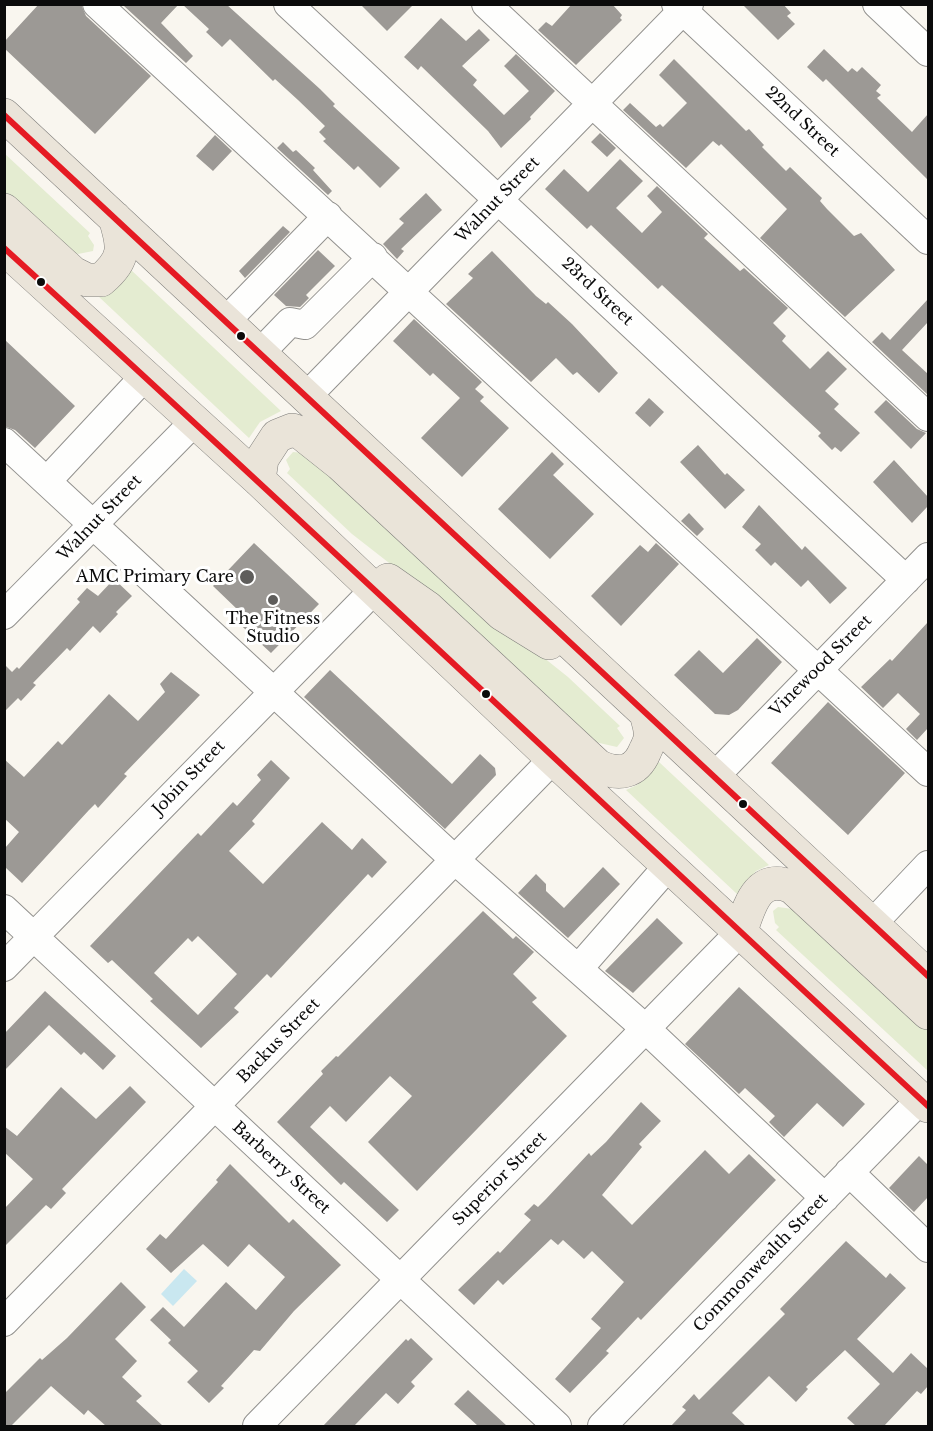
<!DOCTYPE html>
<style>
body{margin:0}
#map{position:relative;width:933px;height:1431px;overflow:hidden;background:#f9f6ef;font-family:"Libre Baskerville",serif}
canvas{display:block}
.frame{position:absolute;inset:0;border:6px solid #0b0b0b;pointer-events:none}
</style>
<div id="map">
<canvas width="933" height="1431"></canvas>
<div class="frame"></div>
</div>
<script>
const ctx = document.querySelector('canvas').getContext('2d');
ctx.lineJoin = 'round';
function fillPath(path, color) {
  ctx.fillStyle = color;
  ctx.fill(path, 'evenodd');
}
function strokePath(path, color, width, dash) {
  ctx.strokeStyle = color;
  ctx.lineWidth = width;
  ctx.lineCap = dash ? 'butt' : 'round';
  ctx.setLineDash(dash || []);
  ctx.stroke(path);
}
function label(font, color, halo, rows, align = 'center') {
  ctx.font = font + ' "Libre Baskerville",serif';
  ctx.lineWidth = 6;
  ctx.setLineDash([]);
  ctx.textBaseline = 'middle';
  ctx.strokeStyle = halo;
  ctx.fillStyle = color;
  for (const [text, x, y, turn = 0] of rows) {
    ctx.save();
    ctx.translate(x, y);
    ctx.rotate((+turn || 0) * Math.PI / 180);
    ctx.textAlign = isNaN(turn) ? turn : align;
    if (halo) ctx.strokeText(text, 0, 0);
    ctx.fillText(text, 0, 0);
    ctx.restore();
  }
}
fillPath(new Path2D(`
 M4 153 90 233 88 236 94 245 93 251 78 254 67 250 5 199Z
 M130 269 281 411 260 422 249 438 98 296Z
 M293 452 304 453 484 610 568 677 620 726 617 728 624 738 617 747 595 742 434 598 352 534 287 473 290 469 286 460Z
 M659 762 769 865 756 871 737 894 626 790 637 785Z
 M778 907 793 909 928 1025V1071L776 930 779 927 775 923 773 911Z`), '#e4ecd1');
fillPath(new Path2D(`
 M184 1269 197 1281 173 1306 161 1294Z`), '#c9e7f0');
fillPath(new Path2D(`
 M39 4H81L86 16 151 76 95 134 4 48V42Z
 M125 4H179L161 23 193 56 186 63 124 6Z
 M182 4H226L320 89 335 104 333 106 400 168 380 188 358 166 354 170 323 141 326 139 319 132 325 126 298 100 275 79 273 81 230 39 222 47 206 32 209 29Z
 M360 4H414L387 31Z
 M572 4H612L622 15 620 18 622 20 576 65 538 30 546 22 552 26Z
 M742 4H783L791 13 787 16 795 24 778 40Z
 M441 18 466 41 479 29 490 40 462 66 477 80 473 85 504 115 529 91 504 66 516 54 555 91 530 117 531 119 501 148 488 131 421 66 418 70 404 57Z
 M824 49 848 72 852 68 857 72 862 67 881 85 876 91 881 95 877 98 912 132 928 114V180L826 79 823 82 807 67Z
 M674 59 746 131 749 129 764 145 762 147 786 171 790 167 822 198 820 201 827 209 854 236 861 233 895 270 845 317 760 238 787 209 721 144 719 146 713 141 686 168 623 110 630 103 656 127 660 124 663 127 687 103 659 75Z
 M600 133 616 148 607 157 591 142Z
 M215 135 232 151 213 171 196 156Z
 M283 142 293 152 296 150 315 168 313 170 332 191 328 195 277 148Z
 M620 159 643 181 616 208 642 233 662 212 647 196 657 186 708 234 704 238 740 271 744 268 788 308 773 323 786 336 782 341 810 369 828 351 847 369 825 391 839 404 834 409 860 433 841 452 835 447 832 450 818 436 821 433 662 285 658 289 591 225 587 229 545 189 564 169 588 192Z
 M426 193 442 210 401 249 404 251 397 259 383 244 404 223 399 219Z
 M283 226 290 232 245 278 239 271Z
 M318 250 335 266 306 295 309 298 300 307 286 306 274 295Z
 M492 251 536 296 546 304 548 302 572 324 618 373 599 393 577 372 573 375 556 358 531 382 446 304 473 278 468 274Z
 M928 299V322L902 350 928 374V395L872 342 882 332 890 340Z
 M414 319 482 382 475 389 484 397 480 401 509 428 462 477 421 438 460 398 433 373 430 376 393 341Z
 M4 339 75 406 35 448 15 430 4 426Z
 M649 398 664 412 650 427 635 413Z
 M886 400 917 429 926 433 911 449 874 412Z
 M698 445 725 475 727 473 745 490 725 509 680 462Z
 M552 452 564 464 553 475 594 514 550 559 498 509Z
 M894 460 928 497V506L912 523 873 482Z
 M759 505 802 550 805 546 847 588 830 604 808 580 801 587 775 562 771 566 755 550 761 544 742 527Z
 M689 513 704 529 697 536 681 521Z
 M254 543 319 604 271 653 232 617 239 611 213 586Z
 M656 543 679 564 621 626 591 596 640 545 648 552Z
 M114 579 132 596 116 612 118 614 100 633 93 626 70 651 67 648 33 683 36 685 21 701 18 698 4 712V664L12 672 17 667 19 669 80 602 77 599 87 588 98 596Z
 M928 622V728L917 740 906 729 920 714 898 693 883 708 861 687 890 659 892 661Z
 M757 638 782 662 738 710 729 715 715 714 674 675 699 650 723 673Z
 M330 670 452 784 480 754 495 768 496 775 445 829 304 697Z
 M171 672 200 695 124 774 127 776 98 808 95 804 89 810 22 883 5 867V848L19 832 4 818V759L24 777 58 741 62 745 109 694 138 721 165 692 160 684Z
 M828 702 905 773 848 835 771 763Z
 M271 760 290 778 252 821 255 824 229 851 263 884 322 822 352 850 362 838 387 862 372 878 368 874 271 978 267 974 234 1008 239 1012 201 1048 150 1001 153 999 112 960 108 963 90 946 198 833 201 836 233 802 237 806 261 780 257 775ZM198 936 237 974 198 1015 154 973 188 938 192 942Z
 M603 867 620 884 568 938 518 893 536 874 546 884V891L564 908Z
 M483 911 513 939 516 936 534 952 513 974 537 998 532 1002 567 1036 417 1191 368 1142 412 1096 390 1076 346 1122 330 1106 310 1127 399 1210 387 1222 344 1182 341 1185 277 1122 323 1074 321 1071 336 1056 338 1057Z
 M657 918 683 943 633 993 605 971Z
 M739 987 865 1104 843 1127 817 1103 784 1137 769 1122 775 1116 745 1088 739 1094 685 1044Z
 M45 991 116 1056 103 1070 84 1052 81 1055 49 1025 4 1071V1034Z
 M130 1086 146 1102 62 1189 66 1193 51 1209 46 1205 4 1247V1209L33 1179 4 1152V1126L17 1136 61 1087 96 1119Z
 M641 1102 661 1121 639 1144 642 1147 602 1195 632 1225 705 1150 729 1174 749 1154 776 1180 641 1320 638 1317 606 1351 609 1353 570 1393 555 1379 601 1328 591 1319 624 1282 592 1251 584 1259 563 1240 558 1245 551 1239 503 1285 498 1280 474 1305 458 1290 498 1251 500 1253 531 1220 524 1214 534 1204 538 1207 546 1199 589 1153 591 1156 606 1142Z
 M919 1156 928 1165V1197L914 1212 889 1188Z
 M230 1164 289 1223 293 1219 341 1265 294 1311 260 1351 254 1350 221 1386 224 1388 209 1403 187 1382 198 1371 168 1343 171 1340 150 1320 163 1307 184 1327 226 1282 256 1310 285 1277 249 1244 228 1267 203 1244 171 1273 146 1249 160 1234 166 1239 218 1182 216 1180Z
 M846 1241 886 1278 890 1273 906 1288 857 1339 893 1373 911 1353 928 1369V1386L921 1394 917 1391 884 1426H856L847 1418 880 1384 845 1350 806 1387 808 1389 796 1402 769 1376 732 1413 746 1426H671L686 1410 682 1407 694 1394 699 1400 785 1314 780 1309Z
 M121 1282 146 1307 115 1339 137 1361 122 1377 142 1396 136 1401 163 1426H106L88 1410 84 1415 51 1386 11 1426H4V1394L40 1358 42 1360 67 1338Z
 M411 1338 433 1359 411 1382 415 1386 398 1404 386 1393 354 1426H323L406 1339 408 1341Z
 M468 1390 507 1426H478L454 1404Z`), '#9c9995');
const minor = new Path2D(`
 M97 4 928 772
 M288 4 906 580
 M486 4 928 417
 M676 4 928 240
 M877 4 928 52
 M226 321 328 216
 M260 353 290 322 305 325 373 257
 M306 397 689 4
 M4 442 455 860 647 1030 825 1198
 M47 481 145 376
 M4 615 195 421
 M715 776 928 557
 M4 909 557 1426
 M873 923 928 865
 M4 967 374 590
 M578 969 669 865
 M849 1172 928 1248
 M4 1322 553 759
 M257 1426 741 931
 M602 1426 921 1099`);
const major = new Path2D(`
 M4 115 928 976
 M4 210 73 273 87 280H101C126 259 124 247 115 218
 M4 248 259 480 553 759 928 1106
 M259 480 262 459 277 436 292 430 301 433 340 464 502 614 549 643
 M388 580 428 608 598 766C619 776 636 773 645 751 648 745 651 738 650 732 650 726 647 719 646 713
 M741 931C750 904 758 873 792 887L928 1013`);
strokePath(minor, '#92918e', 30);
strokePath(major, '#7f7e7b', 34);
strokePath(minor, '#fefefd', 28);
strokePath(major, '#eae4d9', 33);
strokePath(new Path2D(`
 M4 115 928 976
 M4 248C315 531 620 821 928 1106`), '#e51a23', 6);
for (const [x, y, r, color] of [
 [41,282,5,"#0b0b0b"],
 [241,336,5,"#0b0b0b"],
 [247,577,8,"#5e5d5b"],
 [273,600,6,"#5e5d5b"],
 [486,694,5,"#0b0b0b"],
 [743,804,5,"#0b0b0b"]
]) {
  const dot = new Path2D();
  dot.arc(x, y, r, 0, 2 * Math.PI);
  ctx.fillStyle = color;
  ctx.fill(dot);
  strokePath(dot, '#fff', 2);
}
label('16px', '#0b0b0b', '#fff', [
 ["22nd Street",802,122,43],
 ["Walnut Street",498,200,-46],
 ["23rd Street",597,292,43],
 ["Walnut Street",100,518,-46],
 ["Vinewood Street",821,666,-45],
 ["Jobin Street",189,778,-46],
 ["Backus Street",279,1041,-46],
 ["Barberry Street",281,1168,43],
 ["Superior Street",500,1179,-45],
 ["Commonwealth Street",761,1263,-46]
]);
label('16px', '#0b0b0b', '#fff', [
 ["AMC Primary Care",234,577],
 ["The Fitness",273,619,"center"],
 ["Studio",273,637,"center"]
], 'right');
</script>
